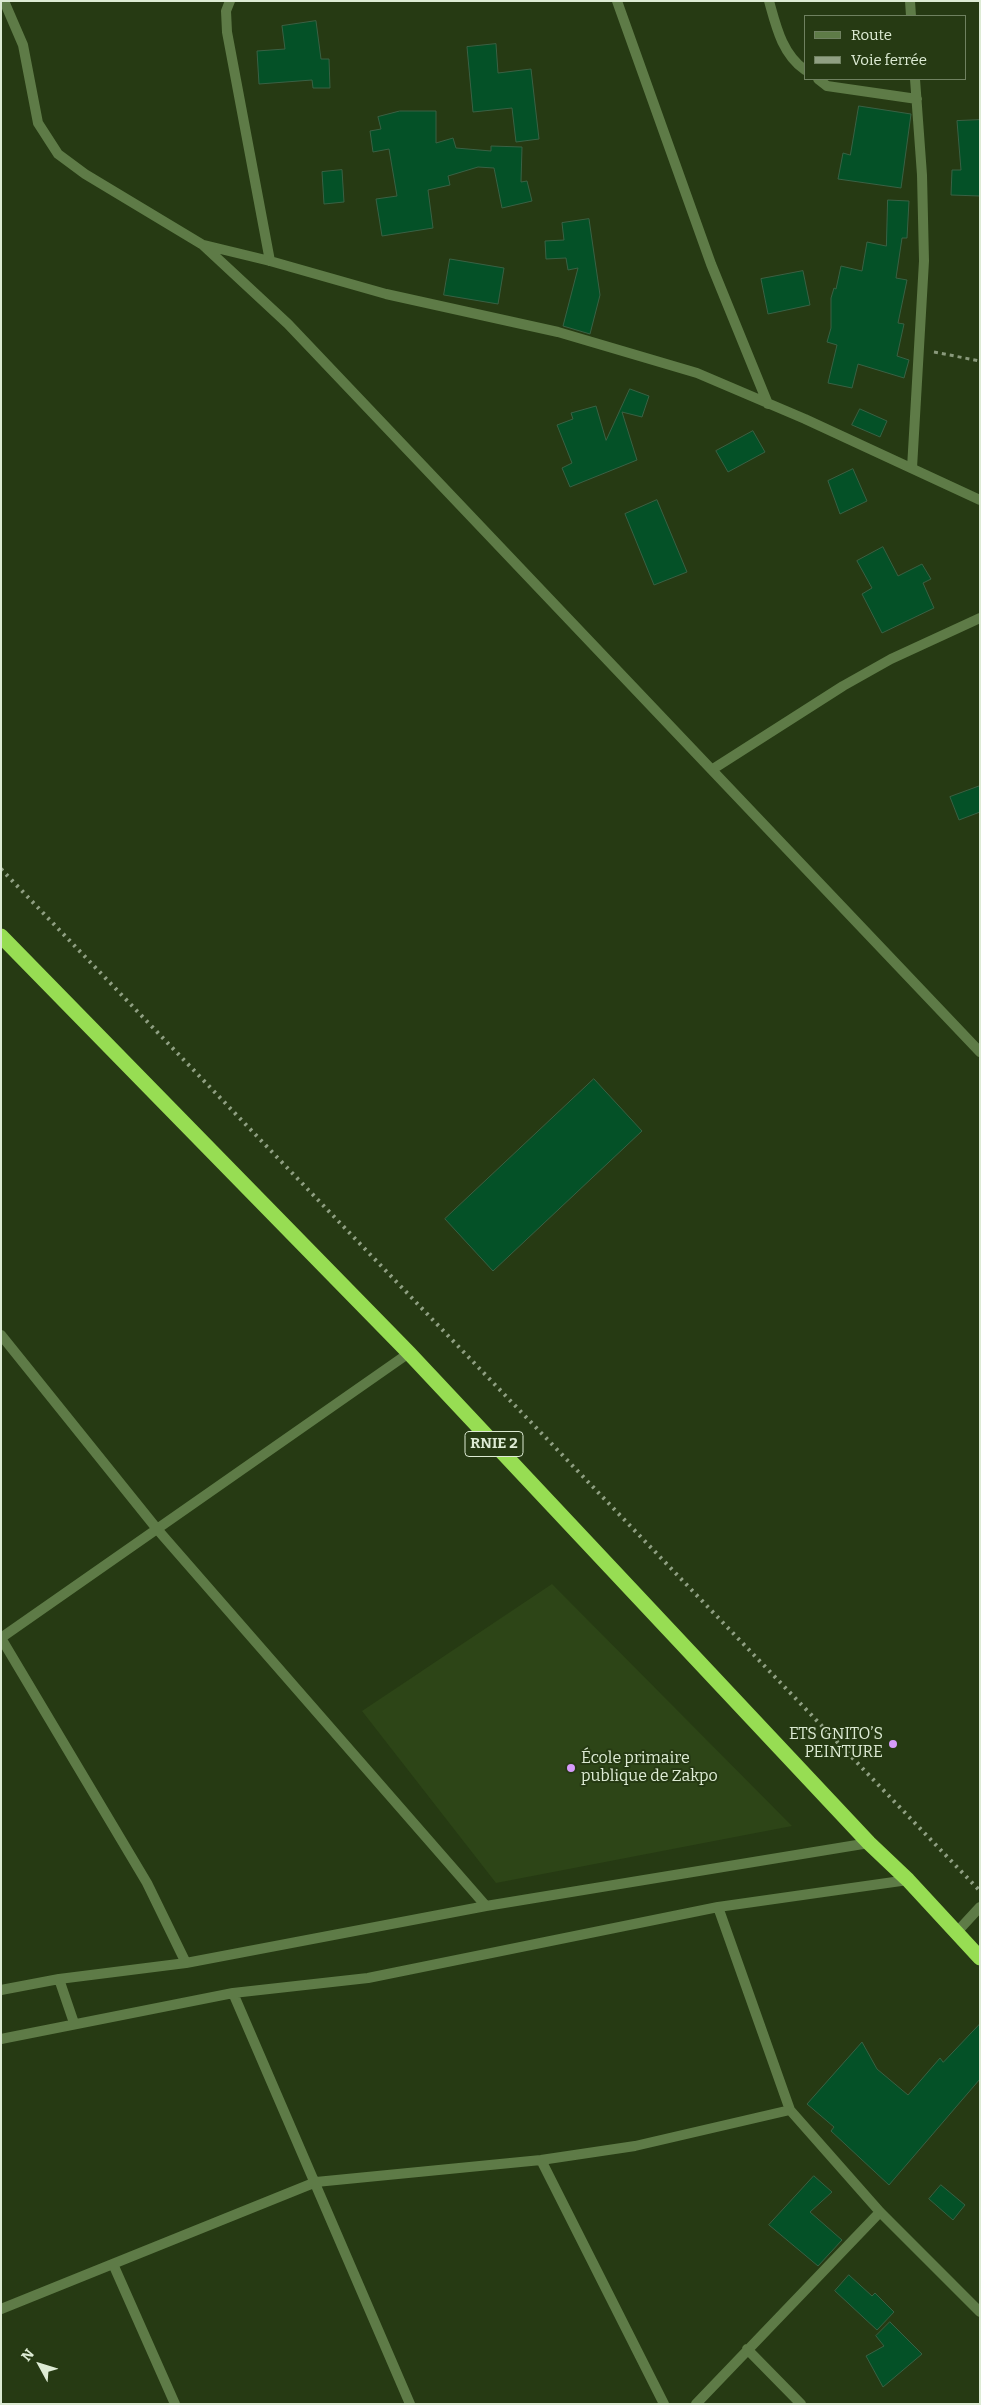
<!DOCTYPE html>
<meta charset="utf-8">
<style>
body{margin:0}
#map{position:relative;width:981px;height:2405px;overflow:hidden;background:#263a13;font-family:Bitter,serif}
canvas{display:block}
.frame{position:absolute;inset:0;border:2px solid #ddebd4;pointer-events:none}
.legend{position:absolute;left:804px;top:15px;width:162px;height:65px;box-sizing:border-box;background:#263a13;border:1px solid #6f8160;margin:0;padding:6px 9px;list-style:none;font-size:15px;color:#ddebd4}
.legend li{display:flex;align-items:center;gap:10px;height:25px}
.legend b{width:25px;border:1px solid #6f8160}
.north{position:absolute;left:15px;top:2340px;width:50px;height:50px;-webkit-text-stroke:4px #263a13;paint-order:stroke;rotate:309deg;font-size:14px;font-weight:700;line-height:20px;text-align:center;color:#ddebd4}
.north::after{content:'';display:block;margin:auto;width:18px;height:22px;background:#ddebd4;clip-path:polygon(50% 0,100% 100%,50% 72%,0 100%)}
</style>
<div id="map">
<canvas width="981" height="2405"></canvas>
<div class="frame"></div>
<ul class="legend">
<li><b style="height:6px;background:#5e7b47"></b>Route</li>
<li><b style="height:6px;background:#90a083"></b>Voie ferrée</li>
</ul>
<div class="north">N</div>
</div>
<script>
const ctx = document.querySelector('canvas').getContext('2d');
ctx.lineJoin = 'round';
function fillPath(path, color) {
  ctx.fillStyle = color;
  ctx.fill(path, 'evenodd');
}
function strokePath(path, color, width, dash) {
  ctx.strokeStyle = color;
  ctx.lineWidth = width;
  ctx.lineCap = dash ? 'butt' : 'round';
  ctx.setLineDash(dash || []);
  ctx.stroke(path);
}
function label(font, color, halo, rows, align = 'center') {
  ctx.font = font + ' Bitter,serif';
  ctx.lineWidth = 4;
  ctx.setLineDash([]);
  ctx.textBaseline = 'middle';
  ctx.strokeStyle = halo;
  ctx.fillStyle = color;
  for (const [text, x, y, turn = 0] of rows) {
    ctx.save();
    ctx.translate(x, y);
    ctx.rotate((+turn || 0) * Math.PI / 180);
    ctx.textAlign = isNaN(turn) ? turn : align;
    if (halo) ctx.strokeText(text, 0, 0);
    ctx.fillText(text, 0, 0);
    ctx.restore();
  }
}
fillPath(new Path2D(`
 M552 1584 792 1826 496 1883 362 1711Z`), '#2d4517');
const building = new Path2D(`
 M316 21 321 59H329L330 88H313L312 80 259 84 257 51 285 49 282 26Z
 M496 44 498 73 531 69 539 139 516 142 512 108 473 112 467 47Z
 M859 106 911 114 901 188 838 179 843 153 850 155Z
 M400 111H436V143L453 138 456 148 491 151V146L522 147 521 182 527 181 532 201 502 208 494 168 478 167 448 176 450 185 428 190 433 228 382 236 376 199 397 196 389 149 373 152 370 131 381 129 378 117Z
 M980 120V196L951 195 952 170H961L957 121Z
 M342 170 344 202 324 204 322 172Z
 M888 200 909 201 907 238H902L896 278 907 280 898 323 904 324 897 356 909 360 904 378 858 364 852 388 828 383 837 345 827 342 831 328V298L834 288 836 289 841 266 862 271 867 242 886 246Z
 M589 219 600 295 590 334 563 326 578 268 568 270 566 258 546 259 545 241 564 240 562 223Z
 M450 259 504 268 498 304 444 295Z
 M803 271 810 305 768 314 761 279Z
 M630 389 649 396 642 417 622 412 637 460 570 487 562 468 572 463 557 425 573 419 571 413 596 406 606 440Z
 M860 409 887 421 880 437 852 425Z
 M753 431 765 452 728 472 716 451Z
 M853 469 867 501 840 514 828 481Z
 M657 500 687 572 654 585 625 514Z
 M883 547 898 576 922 564 931 579 923 583 934 608 882 633 862 594 872 588 857 561Z
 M980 786V812L959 820 950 797Z
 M594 1079 642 1131 493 1271 445 1219Z
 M980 2024V2079L889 2185 831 2131 834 2127 807 2104 862 2042 877 2069 908 2095 940 2058 943 2062Z
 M814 2176 832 2192 810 2212 842 2240 818 2266 769 2225Z
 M941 2185 965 2205 953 2220 929 2199Z
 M849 2275 872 2296 875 2293 894 2312 877 2330 835 2291Z
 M890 2322 922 2354 883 2387 866 2356 884 2346 876 2336Z`);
fillPath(building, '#045127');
strokePath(building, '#396144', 1);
strokePath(new Path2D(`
 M934 352 980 361`), '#89997b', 3, [4, 4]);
strokePath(new Path2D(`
 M4 1 23 45 38 123 58 154 85 174 203 245 288 324 980 1052
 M230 1 226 11 227 32 270 261
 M617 1 711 264 768 404
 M769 1C776 26 782 54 805 70
 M910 1 911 16
 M818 79 827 86 917 99
 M204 245 270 261 386 294 558 332 697 373 805 419 980 500
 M912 468 924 261 922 175 915 79
 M713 769 843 686 891 659 980 618
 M1 1335 157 1529 486 1906
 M1 1638 409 1353
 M1 1638 147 1883 186 1963
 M718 1907 790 2110 880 2212 980 2312
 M956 1933 980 1907
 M59 1979 74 2023
 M1 1990 59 1979 186 1963 486 1906 869 1843
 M233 1993 410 2404
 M1 2039 233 1993 368 1978 718 1907 908 1880
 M541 2160 664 2404
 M113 2264 175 2404
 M1 2309 316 2182 541 2160 635 2146 790 2110
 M747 2349 801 2404
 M696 2404 880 2212`), '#5e7b47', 10);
strokePath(new Path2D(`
 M1 936 409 1353 869 1843 908 1880 980 1958`), '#97dd53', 15);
strokePath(new Path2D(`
 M1 869 980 1891`), '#90a083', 4, [2.5, 5]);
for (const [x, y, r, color] of [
 [893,1744,5,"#d69bfa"],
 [571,1768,5,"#d69bfa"]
]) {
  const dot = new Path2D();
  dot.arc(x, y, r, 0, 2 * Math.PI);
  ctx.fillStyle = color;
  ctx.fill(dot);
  strokePath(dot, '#263a13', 2);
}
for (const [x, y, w] of [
 [494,1444,58]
]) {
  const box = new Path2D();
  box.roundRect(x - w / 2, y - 12.5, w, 25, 4);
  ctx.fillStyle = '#263a13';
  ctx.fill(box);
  strokePath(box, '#ddebd4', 1);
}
label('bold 15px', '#ddebd4', null, [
 ["RNIE 2",494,1444]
]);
label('16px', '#ddebd4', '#263a13', [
 ["ETS GNITO’S",883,1735],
 ["PEINTURE",883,1753],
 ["École primaire",581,1759,"left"],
 ["publique de Zakpo",581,1777,"left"]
], 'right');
</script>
